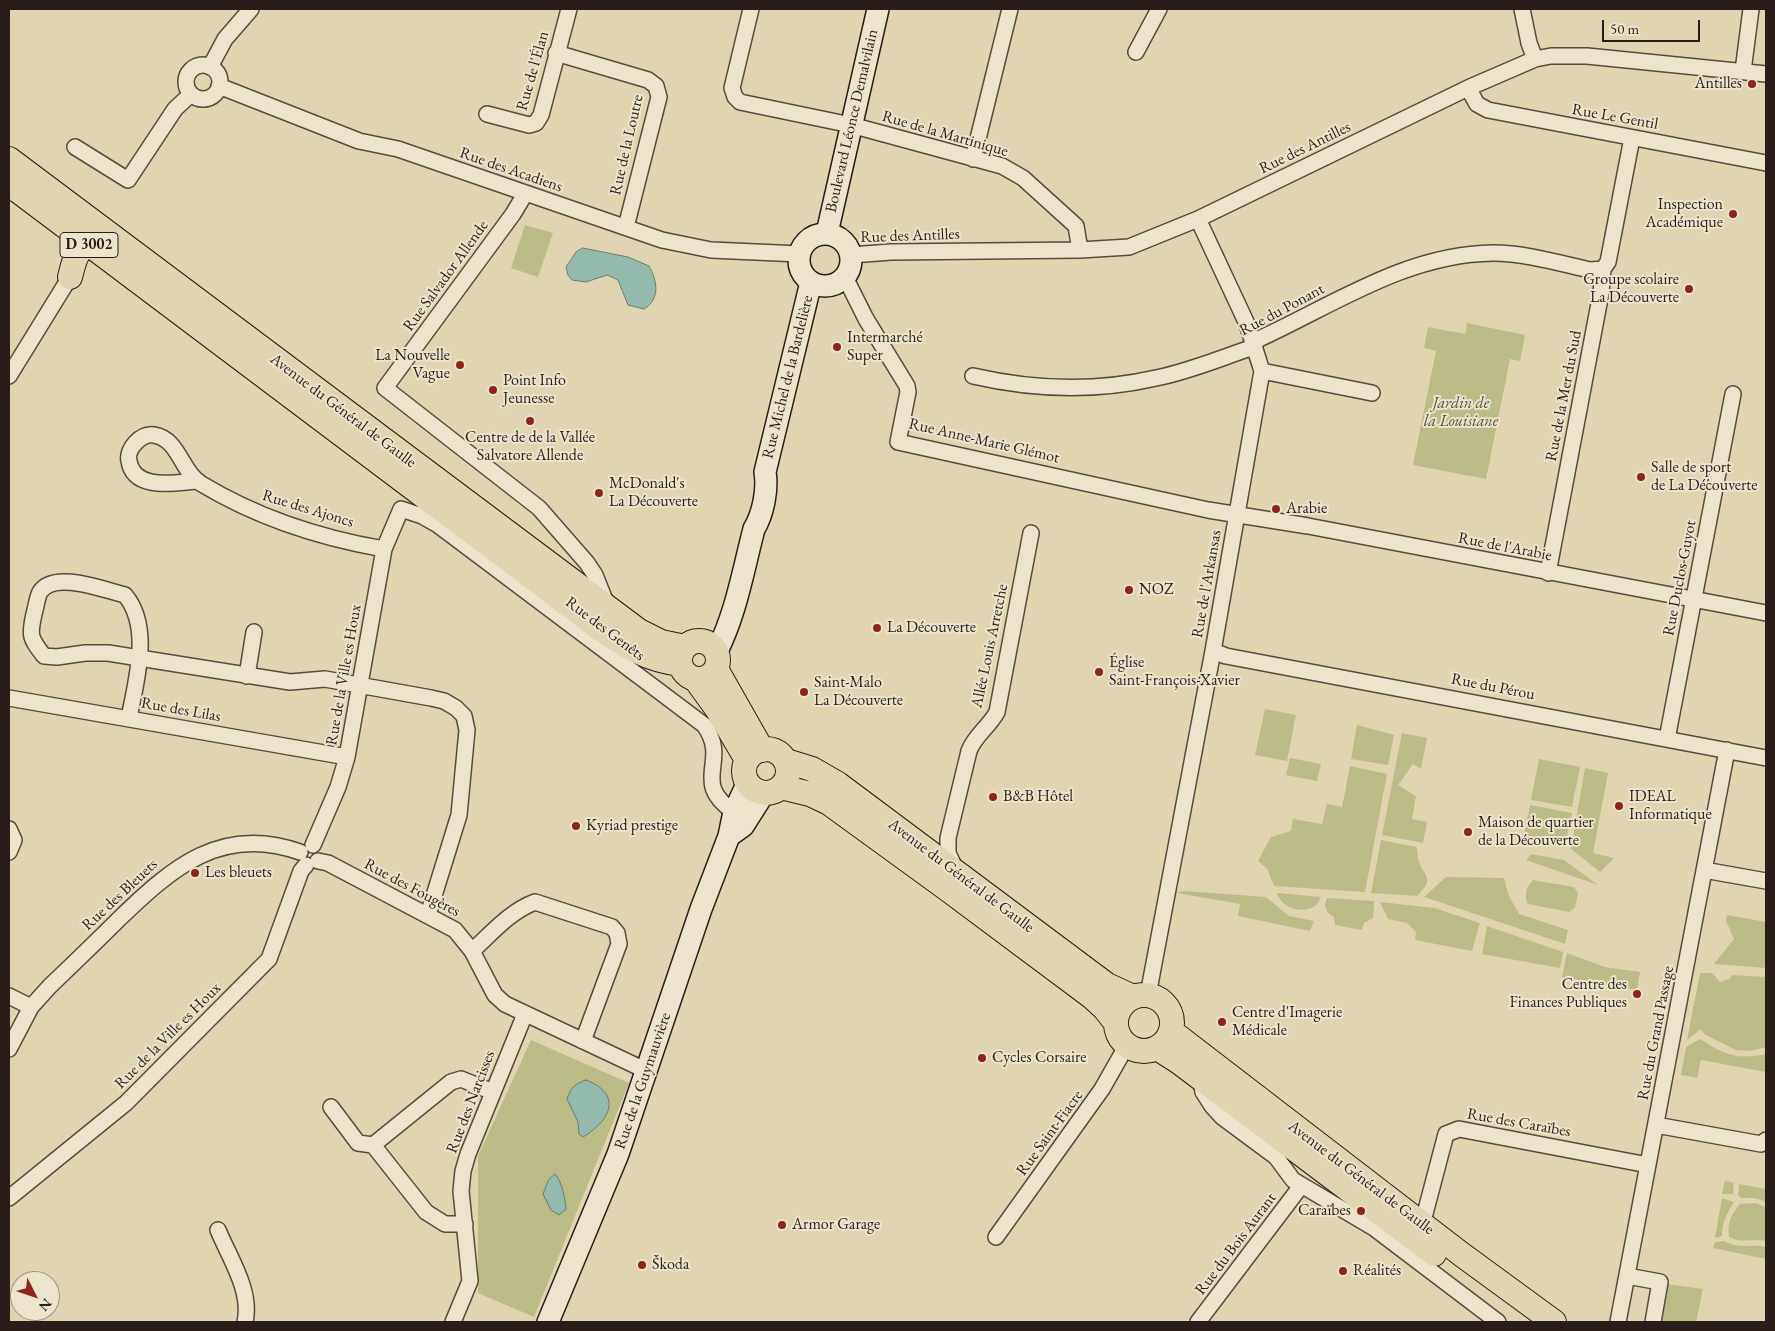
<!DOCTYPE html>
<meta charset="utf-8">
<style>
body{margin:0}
#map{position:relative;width:1775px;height:1331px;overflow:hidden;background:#e1d5b1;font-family:"EB Garamond",serif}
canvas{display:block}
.frame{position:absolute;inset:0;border:10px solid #281d18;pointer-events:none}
.north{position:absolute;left:10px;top:1271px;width:50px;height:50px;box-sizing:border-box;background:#ece4cc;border:1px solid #9e9484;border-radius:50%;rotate:131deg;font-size:14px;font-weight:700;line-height:20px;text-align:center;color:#281d18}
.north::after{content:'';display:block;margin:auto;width:18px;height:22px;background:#8f2418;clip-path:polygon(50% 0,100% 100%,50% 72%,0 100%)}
.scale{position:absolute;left:1602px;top:20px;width:98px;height:22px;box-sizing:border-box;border:2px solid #281d18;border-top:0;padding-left:6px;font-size:15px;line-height:18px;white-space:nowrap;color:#281d18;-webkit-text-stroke:4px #ece4cc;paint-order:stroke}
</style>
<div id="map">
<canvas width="1775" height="1331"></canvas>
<div class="frame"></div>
<div class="north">N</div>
<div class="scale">50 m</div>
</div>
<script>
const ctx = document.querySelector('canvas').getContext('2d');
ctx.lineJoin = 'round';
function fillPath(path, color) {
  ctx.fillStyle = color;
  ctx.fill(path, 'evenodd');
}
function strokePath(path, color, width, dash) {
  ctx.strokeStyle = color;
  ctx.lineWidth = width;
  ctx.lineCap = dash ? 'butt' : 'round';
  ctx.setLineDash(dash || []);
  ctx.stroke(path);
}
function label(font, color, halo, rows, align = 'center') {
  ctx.font = font + ' "EB Garamond",serif';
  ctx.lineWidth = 4;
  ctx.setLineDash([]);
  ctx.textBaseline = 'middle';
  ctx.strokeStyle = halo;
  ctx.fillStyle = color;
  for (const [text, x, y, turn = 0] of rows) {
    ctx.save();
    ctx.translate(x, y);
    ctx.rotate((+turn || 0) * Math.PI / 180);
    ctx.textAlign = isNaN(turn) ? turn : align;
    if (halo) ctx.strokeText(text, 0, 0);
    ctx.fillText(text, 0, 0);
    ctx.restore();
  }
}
fillPath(new Path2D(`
 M525 225 553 233 538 277 511 268Z
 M1467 323 1525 335 1520 361 1510 359 1486 479 1413 465 1436 351 1424 348 1428 327 1465 334Z
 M1265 709 1296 715 1287 761 1255 755Z
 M1357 725 1394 735 1388 765 1351 759Z
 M1402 733 1427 738 1421 769 1413 764 1398 785 1416 796 1412 819 1427 822 1423 843 1382 835Z
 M1290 758 1321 764 1317 781 1286 775Z
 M1539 759 1580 767 1572 807 1531 800Z
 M1350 766 1387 774 1365 892 1274 886 1268 870 1258 861 1271 837 1291 831 1293 819 1322 824 1327 804 1342 807Z
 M1585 768 1608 773 1593 853 1614 858 1600 872 1571 849Z
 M1530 805 1572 813 1565 847 1523 841Z
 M1381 840 1416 847C1418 852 1417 854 1418 859 1424 878 1436 877 1417 896L1371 893Z
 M1531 854 1564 860 1598 885 1526 860Z
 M1446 877 1504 878 1508 894 1519 914 1568 930 1565 944 1424 897Z
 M1533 880 1574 887 1578 893 1575 908 1569 912 1528 904C1524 896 1526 886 1533 880Z
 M1183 891 1266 897 1289 916 1314 921 1310 931 1238 916 1240 904 1177 893Z
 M1277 893H1278L1321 897C1315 917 1282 912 1277 893Z
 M1327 898 1374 901 1373 918 1364 923 1362 930 1335 925 1334 917 1328 913 1325 905Z
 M1380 902 1435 908 1480 923 1472 951 1415 940 1416 932 1407 923 1388 919Z
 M1727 915 1766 922V968L1714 964 1734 939 1726 921Z
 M1487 926 1563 952 1560 968 1482 954Z
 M1567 953 1605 967 1640 972 1637 990 1562 977Z
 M1700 973H1712L1720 982 1729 979 1732 975 1766 977V1047L1750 1051 1736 1050 1704 1034 1701 1029 1687 1040Z
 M1700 1039C1725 1055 1736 1060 1766 1054V1072L1701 1060 1697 1078 1681 1075 1686 1047Z
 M531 1040 629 1083 534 1317 478 1293V1156Z
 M1725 1181 1734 1183 1733 1194H1722Z
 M1739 1184 1766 1189V1202L1755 1198H1741L1738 1195Z
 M1722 1198 1734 1202C1727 1213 1722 1222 1722 1236L1715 1238Z
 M1755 1203 1766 1207V1241C1753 1238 1741 1244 1729 1237 1727 1223 1731 1215 1740 1204Z
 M1724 1241C1739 1250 1752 1243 1766 1247V1259L1713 1248 1715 1242Z
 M1667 1284 1703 1289 1696 1322H1661Z`), '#bbbb86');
const water = new Path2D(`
 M583 248 628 257 649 266C657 280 661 299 644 309L628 305 618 280 607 275 586 282 572 280 568 275 566 267 576 252Z
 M586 1080C623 1094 611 1120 583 1137L579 1134 578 1122 567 1099C571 1087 575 1084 586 1080Z
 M555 1174C562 1181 565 1199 566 1209L559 1215 551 1210 543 1194 548 1181Z`);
fillPath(water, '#94b9ad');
strokePath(water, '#697b71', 1);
const street = new Path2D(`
 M751 9 732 88 735 97 740 102 851 125 1002 166 1023 178 1076 226 1080 250
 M1522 9 1529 43 1535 59
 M1136 52 1159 9
 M556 53 648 80 656 86 659 97 626 227
 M186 82a17 17 0 1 1 34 0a17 17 0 1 1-34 0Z
 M210 67 225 39 251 9
 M1743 71 1751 9
 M219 86 359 141 398 149 662 240 711 250 800 254
 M1468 88 1477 104 1488 110 1766 163
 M487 114 529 125 536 123 541 115 569 9
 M75 147 128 180 175 109 191 94
 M973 159 1010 9
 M525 194 513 214 385 388 539 508 587 563 595 575 607 605
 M851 255 891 252 1080 250 1129 247 1198 219 1468 88 1535 59 1551 56H1587L1766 74
 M845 277 866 319 907 386 908 392 898 442 1208 510 1308 526 1766 613
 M1262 371 1372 393
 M9 376 70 277
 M973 376C1034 390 1095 392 1156 378 1187 372 1218 359 1248 349L1259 339C1335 304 1407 254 1493 253 1525 253 1559 263 1590 270L1603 269
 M198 481C177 482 134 492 129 461 126 449 141 433 154 435 179 439 181 471 200 483 256 517 320 538 384 549
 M1548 573 1601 293 1603 269 1608 262 1632 138
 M1213 651 1226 656 1766 758
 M247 676 254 632
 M9 698 347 757
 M129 718C136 681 152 627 125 595 104 590 54 570 40 592 37 598 36 607 34 614 29 636 30 638 44 656L57 657 85 653H108L290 682 325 679 431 698 444 701 456 708 464 716 467 730 459 815 428 915
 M1667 739 1733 394
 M9 829 14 840 9 852
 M313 845 338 787 347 757 384 549 401 509 422 516 438 525 704 725C731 762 689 781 734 812
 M318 861 328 863 455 930 472 951 495 995 505 1004 647 1071
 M956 870 948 853V838L969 751C975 735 989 727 997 712L1031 533
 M1704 870 1766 881
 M472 951C492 933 509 912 535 902L612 927 617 933 619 944 583 1041
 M1148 995 1213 651 1262 371 1247 324 1198 219
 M9 996 31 1007
 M9 1049 31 1007 50 986C73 964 96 942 119 919 172 868 221 824 300 852
 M1201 1079 1203 1092 1212 1106 1222 1117 1276 1157 1293 1180 1374 1228 1498 1322
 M331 1107 358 1143 373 1145
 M1656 1125 1761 1144 1766 1140
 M9 1198 126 1103 269 959 301 871 306 865
 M465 1224H445L426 1212 373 1145 451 1082 461 1079 493 1092
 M1422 1225 1446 1134 1459 1129 1648 1165
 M218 1230C230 1259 252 1291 245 1322
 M996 1237 1102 1089 1127 1045
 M1627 1276 1660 1282 1653 1322
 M453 1322 470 1281 461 1191 463 1171 468 1154 525 1014
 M1198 1322 1301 1186
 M1618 1322 1727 750`);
const secondary = new Path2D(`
 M827 233 878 9
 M799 260a26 26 0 1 1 52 0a26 26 0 1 1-52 0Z
 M716 653C736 614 743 571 754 529 763 514 768 490 765 472L811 282
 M729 836 743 826 764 793
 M548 1322 618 1154 701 909 729 836 734 812 748 782`);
const primary = new Path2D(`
 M9 159 639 631 661 642 685 647
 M9 184 599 628C627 647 645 659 680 664
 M70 277C76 254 77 243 104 246
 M680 660a19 19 0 1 1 38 0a19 19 0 1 1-38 0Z
 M716 669 762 750
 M696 680 717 709 747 760
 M744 771a22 22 0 1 1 44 0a22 22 0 1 1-44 0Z
 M786 761 812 769 838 784 1107 985 1133 997
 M781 787 810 794 829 803 946 888 1092 997 1105 1009 1116 1023
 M1116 1023a28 28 0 1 1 56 0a28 28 0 1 1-56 0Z
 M1171 1031 1461 1254 1554 1322
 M1157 1048 1179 1062 1434 1254`);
strokePath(street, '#564b3e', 18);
strokePath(secondary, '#281d18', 24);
strokePath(primary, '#281d18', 26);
strokePath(street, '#ece4cc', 15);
strokePath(secondary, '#ece4cc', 21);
strokePath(primary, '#e1d5b1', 24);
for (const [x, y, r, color] of [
 [1752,84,5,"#8f2418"],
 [1733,214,5,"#8f2418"],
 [1689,289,5,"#8f2418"],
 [837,347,5,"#8f2418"],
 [460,365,5,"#8f2418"],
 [493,390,5,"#8f2418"],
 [530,421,5,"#8f2418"],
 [1641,477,5,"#8f2418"],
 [599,493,5,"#8f2418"],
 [1276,509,5,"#8f2418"],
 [1129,590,5,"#8f2418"],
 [877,628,5,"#8f2418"],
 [1099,672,5,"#8f2418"],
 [804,692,5,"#8f2418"],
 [993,797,5,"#8f2418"],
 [1619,806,5,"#8f2418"],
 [576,826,5,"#8f2418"],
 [1468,832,5,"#8f2418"],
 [195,873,5,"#8f2418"],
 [1637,994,5,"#8f2418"],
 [1222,1022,5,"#8f2418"],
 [982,1058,5,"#8f2418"],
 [1361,1211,5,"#8f2418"],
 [782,1225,5,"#8f2418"],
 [642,1265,5,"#8f2418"],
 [1343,1271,5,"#8f2418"]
]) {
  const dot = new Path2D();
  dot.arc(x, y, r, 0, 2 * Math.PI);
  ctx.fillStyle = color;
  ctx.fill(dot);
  strokePath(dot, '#ece4cc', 2);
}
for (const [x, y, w] of [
 [89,245,58]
]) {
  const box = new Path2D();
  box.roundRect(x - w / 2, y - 12.5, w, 25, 4);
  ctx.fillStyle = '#ece4cc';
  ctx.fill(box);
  strokePath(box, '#281d18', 1);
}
label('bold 15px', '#281d18', null, [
 ["D 3002",89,245]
]);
label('16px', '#281d18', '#ece4cc', [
 ["Rue de l'Élan",533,71,-74],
 ["Rue Le Gentil",1615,117,10],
 ["Boulevard Léonce Demalvilain",852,121,-77],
 ["Rue de la Martinique",945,134,16],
 ["Rue de la Loutre",627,145,-77],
 ["Rue des Antilles",1305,148,-26],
 ["Rue des Acadiens",511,170,19],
 ["Rue des Antilles",910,236,-2],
 ["Rue Salvador Allende",446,276,-54],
 ["Rue du Ponant",1282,310,-28],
 ["Rue Michel de la Bardelière",788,377,-76],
 ["Rue de la Mer du Sud",1564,396,-79],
 ["Avenue du Général de Gaulle",343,411,37],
 ["Rue Anne-Marie Glémot",984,441,13],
 ["Rue des Ajoncs",308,509,17],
 ["Rue de l'Arabie",1505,547,11],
 ["Rue Duclos-Guyot",1680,578,-79],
 ["Rue de l'Arkansas",1207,584,-80],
 ["Rue des Genêts",605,629,37],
 ["Allée Louis Arretche",990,646,-78],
 ["Rue de la Ville es Houx",344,675,-80],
 ["Rue du Pérou",1493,687,11],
 ["Rue des Lilas",181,710,10],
 ["Avenue du Général de Gaulle",961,876,37],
 ["Rue des Fougères",412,888,28],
 ["Rue des Bleuets",120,895,-43],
 ["Rue du Grand Passage",1656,1033,-79],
 ["Rue de la Ville es Houx",168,1036,-45],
 ["Rue de la Guymauvière",643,1081,-71],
 ["Rue des Narcisses",471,1102,-69],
 ["Rue des Caraïbes",1519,1123,10],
 ["Rue Saint-Fiacre",1050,1133,-54],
 ["Avenue du Général de Gaulle",1361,1178,37],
 ["Rue du Bois Aurant",1236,1244,-53]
]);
label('16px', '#281d18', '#ece4cc', [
 ["Antilles",1742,84,"right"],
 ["Inspection",1723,205,"right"],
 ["Académique",1723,223,"right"],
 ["Groupe scolaire",1679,280,"right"],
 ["La Découverte",1679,298,"right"],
 ["Intermarché",847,338],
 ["Super",847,356],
 ["La Nouvelle",450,356,"right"],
 ["Vague",450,374,"right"],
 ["Point Info",503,381],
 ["Jeunesse",503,399],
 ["Centre de de la Vallée",530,438,"center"],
 ["Salvatore Allende",530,456,"center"],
 ["Salle de sport",1651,468],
 ["de La Découverte",1651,486],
 ["McDonald's",609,484],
 ["La Découverte",609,502],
 ["Arabie",1286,509],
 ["NOZ",1139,590],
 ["La Découverte",887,628],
 ["Église",1109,663],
 ["Saint-François-Xavier",1109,681],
 ["Saint-Malo",814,683],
 ["La Découverte",814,701],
 ["B&B Hôtel",1003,797],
 ["IDEAL",1629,797],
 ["Informatique",1629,815],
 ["Maison de quartier",1478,823],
 ["de la Découverte",1478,841],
 ["Kyriad prestige",586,826],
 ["Les bleuets",205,873],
 ["Centre des",1627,985,"right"],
 ["Finances Publiques",1627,1003,"right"],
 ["Centre d'Imagerie",1232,1013],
 ["Médicale",1232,1031],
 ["Cycles Corsaire",992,1058],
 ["Caraïbes",1351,1211,"right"],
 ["Armor Garage",792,1225],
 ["Škoda",652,1265],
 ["Réalités",1353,1271]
], 'left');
label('italic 16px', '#544c39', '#ece4cc', [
 ["Jardin de",1461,404],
 ["la Louisiane",1461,422]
]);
</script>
